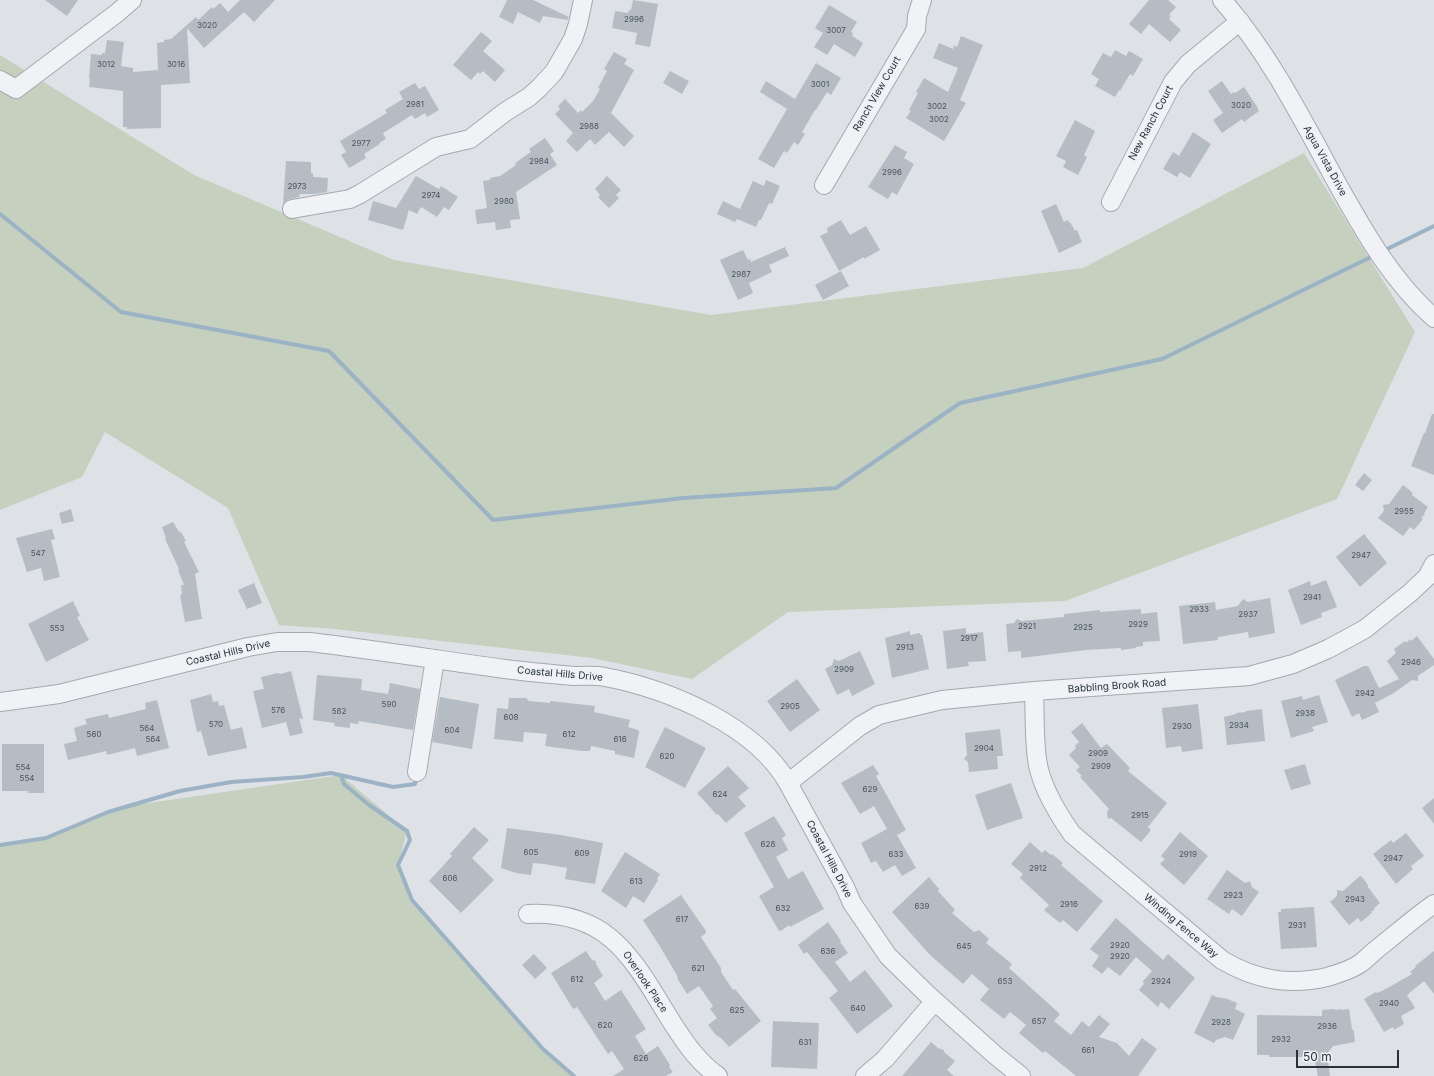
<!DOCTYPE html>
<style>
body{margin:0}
#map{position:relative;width:1434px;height:1076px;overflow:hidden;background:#dee2e6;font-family:Inter,sans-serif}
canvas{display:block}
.scale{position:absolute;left:1296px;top:1050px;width:103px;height:18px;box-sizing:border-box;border:2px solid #28313c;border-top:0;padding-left:5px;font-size:12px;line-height:14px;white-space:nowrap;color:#28313c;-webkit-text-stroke:3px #edf1f4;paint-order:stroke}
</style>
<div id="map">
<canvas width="1434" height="1076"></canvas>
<div class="scale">50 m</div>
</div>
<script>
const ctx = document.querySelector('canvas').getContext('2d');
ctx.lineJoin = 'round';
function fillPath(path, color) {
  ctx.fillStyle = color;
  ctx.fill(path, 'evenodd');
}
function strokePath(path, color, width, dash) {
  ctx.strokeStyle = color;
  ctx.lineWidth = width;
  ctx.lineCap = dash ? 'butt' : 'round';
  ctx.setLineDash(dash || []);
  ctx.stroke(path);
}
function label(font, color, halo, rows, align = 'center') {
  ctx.font = font + ' Inter,sans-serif';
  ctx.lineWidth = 3;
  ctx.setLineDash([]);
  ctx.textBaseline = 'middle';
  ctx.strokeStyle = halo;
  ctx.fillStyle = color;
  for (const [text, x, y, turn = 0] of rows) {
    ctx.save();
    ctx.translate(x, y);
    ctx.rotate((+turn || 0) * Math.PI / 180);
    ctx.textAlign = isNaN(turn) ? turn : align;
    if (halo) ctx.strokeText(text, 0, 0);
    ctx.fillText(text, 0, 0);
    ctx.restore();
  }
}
fillPath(new Path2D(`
 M0 55 194 175 394 260 711 315 1083 268 1304 153 1415 332 1337 499 1065 601 788 612 692 679 592 658 335 629 279 625 228 508 105 432 82 477 0 510Z
 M341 775 407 831 398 865 412 900 543 1049 573 1076H0V844L46 838 128 806Z`), '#c5d0bf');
strokePath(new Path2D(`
 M0 214 121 312 329 351 493 520 683 498 836 488 960 403 1162 359 1375 255
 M1383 251 1434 226
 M341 775 344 784 369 805 407 831 410 840 398 865 412 900 543 1049 574 1076
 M0 845 46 838 108 812 180 791 231 782 303 777 331 773 393 787 415 784 416 777`), '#9bb3c5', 4);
fillPath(new Path2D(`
 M45 0H78L67 16Z
 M240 0H275L254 22 244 12 204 48 187 28 190 83 161 85V128L127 129V127H123V91L89 87 90 79H89L91 54 102 55V53H105L107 40 124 42 121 66 133 68V72L158 70 157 43 164 42V40L171 39 196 17 198 20 212 7 213 9 220 3 228 12Z
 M507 0H533L569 17 568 18V20L543 16 540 23 518 12 513 24 499 17Z
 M633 0 658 4 650 47 635 44 637 33 612 28 615 11 628 13 629 10H631Z
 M1149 0H1168L1176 7 1169 15 1171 16 1169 19 1181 30 1170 42 1149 24 1141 34 1129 24Z
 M829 5 857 22 851 32 853 33 852 36 863 43 855 57 834 44 827 55 814 47 823 33 815 28Z
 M481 32 492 41 483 51 505 70 495 82 483 71 480 74 478 72 471 80 453 65Z
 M961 36 983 45 960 100 966 103 944 141 906 118 911 111 909 110 918 93 916 92 924 78 948 92 958 68 933 58 939 43 953 49 954 45 957 47Z
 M1115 50 1126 56 1129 51 1143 59 1133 76 1130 74 1120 91 1119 90 1115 97 1095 86 1099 79 1091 74 1103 53 1111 57Z
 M614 52 627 59 624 64 634 70 611 113 634 136 624 147 609 132 595 145 590 139 577 152 566 141 573 133 555 114 560 109 558 106 565 99 578 113 581 110 582 112 593 101 600 89 598 88 607 71 604 69Z
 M816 63 841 78 831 95 827 92 816 110H815L802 132 805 134 798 145 794 142 787 153 784 151 774 168 758 159 787 109 760 92 766 81 795 99Z
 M670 71 689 81 682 94 663 83Z
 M1222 81 1231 94 1234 92 1235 93 1244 87 1258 108H1257L1259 111 1244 122 1242 119 1222 133 1213 120 1223 113 1208 91Z
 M415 83 419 89 425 86 439 110 427 117 425 113 415 119 412 115 383 133 386 139 379 143 380 144 364 154 366 158 349 168 341 155 346 152 340 141 387 113 385 110 403 99 399 92Z
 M1075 120 1095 131 1084 155 1087 157 1078 175 1063 167 1066 161 1056 156Z
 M1193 132 1211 144 1190 178 1180 172 1177 177 1163 169 1173 152 1179 156Z
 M545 138 554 151 550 154 557 165 516 192 520 219 510 220 511 228 496 230 495 222 477 224 475 210 487 208 483 181 490 180V178L500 176 516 165 515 163 531 152 529 149Z
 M895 145 907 152 904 158 914 164 897 195 892 192 888 199 868 187Z
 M286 161 311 162V173H313V177L328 178 327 192 315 194H300L299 197 290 199 286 201 283 204Z
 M416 176 439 189 441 186 458 197 449 210 444 207 437 217 421 207 417 214 409 210 403 230 368 220 373 201 396 208Z
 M607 176 621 190 616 195 619 198 609 208 598 197 600 195 595 189Z
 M766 180 780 186 772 204 769 203 761 220H759L756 227 737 219 735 222 717 214 723 201 740 209 753 181 764 186Z
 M1056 204 1064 222 1068 220 1069 223 1070 222 1075 231 1077 230 1082 242 1059 253 1041 211Z
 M841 220 850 235 866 226 880 250 864 259V257L839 271 820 236 828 232 827 228Z
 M785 247 789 256 769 265 772 272 749 283 753 293 738 300 720 260 743 250 748 260 750 259 751 262Z
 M841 271 849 286 823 300 815 285Z
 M1432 414H1434V475L1411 466 1424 433H1425Z
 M1364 473 1372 480 1363 491 1355 485Z
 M1403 485 1412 492V495L1428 507 1424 513 1425 514 1421 518 1423 519 1414 530 1410 527 1403 536 1378 518 1384 511 1383 505 1389 504Z
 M71 509 74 521 62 524 59 513Z
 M173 522 180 533 181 532 186 541 184 542 199 572 195 574 202 619 185 622 180 595 182 594 181 585H184L178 570 179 569 165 539 166 538 162 527Z
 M52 529 55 539 51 540 60 577 44 581 41 568 27 572 16 538Z
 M1364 534 1387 563 1360 587 1336 557Z
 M1326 580 1337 607 1321 613 1322 617 1301 625 1288 590 1310 581 1311 586Z
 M254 583 262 603 247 609 238 590Z
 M1270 598 1275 633 1249 638 1248 632 1218 637V640L1183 644 1179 606 1215 602 1216 610 1238 606 1243 599 1248 602Z
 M73 601 80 616 77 617 89 640 46 662 28 624Z
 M1141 609V614L1157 612 1160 641 1143 642V646L1136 647V648L1121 650V648L1086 650 1021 658V651L1008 652 1006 624 1014 623 1017 619 1022 621 1064 617V614L1100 610V612Z
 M966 628V634L983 632 986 661 968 662 969 666 947 669 943 631Z
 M910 631V635L920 633V635H922L929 669 892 678 885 638Z
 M1417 636 1434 659V665L1418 676V681L1412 680 1394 693 1375 703 1379 712 1362 720 1359 713 1352 717 1335 680 1364 666H1368L1379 688 1399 679 1387 661 1396 653 1394 649 1405 641 1406 643 1410 639 1411 641Z
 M860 651 875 684 852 696 849 689 837 695 825 669 832 665 834 659 839 661Z
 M291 671 303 719 299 718 303 733 290 736 286 722 262 728 253 691 264 689 261 677 278 673 281 674Z
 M317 675 362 679 361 690 388 694 390 683 420 689 413 730 359 721 358 724 350 723V728L334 726 335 723 313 720Z
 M797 679 820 710 790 732 767 701Z
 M211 694 213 702 218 701 219 706 224 705 231 730 242 727 247 748 208 756 201 731 197 732 190 700Z
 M1319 695 1328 722 1312 727 1314 731 1291 738 1281 701 1302 696 1303 700Z
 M440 697 479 704 472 749 432 742Z
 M509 698H526L529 701 550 703V701L595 706 594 712 630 720 628 727 638 730 639 732 634 758 615 754V751L591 746 590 751H582L545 746 547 734 524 732 523 742 494 739 497 708 508 709Z
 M157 700 169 748 137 756 135 748 107 755 106 751 68 760 64 744 77 741 74 728 87 724 85 719 108 714 109 718 146 709 145 703Z
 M1198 704 1203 749 1182 752 1181 746 1166 748 1162 708Z
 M1262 709 1265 741 1227 745 1224 717 1236 714V713L1246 712V711Z
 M1082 723 1101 748 1107 744 1130 768 1128 771 1167 803 1148 827 1151 830 1141 842 1111 818 1108 819 1107 812 1109 809 1080 777 1082 776 1076 770 1080 767 1069 755 1076 748 1075 746 1079 742 1071 732Z
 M665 727 706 748 685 788 645 767Z
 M1000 729 1003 756H997L998 769 969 772 968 762 964 759 967 755 965 733Z
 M2 744H44V793H28V791H2Z
 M1305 764 1311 784 1291 790 1284 770Z
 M873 765 879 774 876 776 906 830 897 835 916 868 902 876 895 865 883 872 876 861 871 863 861 843 887 829 874 806 860 814 841 783Z
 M728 766 749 788 738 797 746 806 726 823 718 814 717 815 697 793Z
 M1011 783 1023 818 987 830 975 795Z
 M1434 798V824L1422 808Z
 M774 816 786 835 782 838 788 850 776 857 788 879 803 871 824 909 790 927 789 925 781 931V930L779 931 759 896 774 887 744 833Z
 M474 827 489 840 472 858 494 880 461 913 429 881 452 856 450 854Z
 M507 828 561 835 603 843 595 884 565 879 567 868 544 864 533 863 531 875 516 873 501 868Z
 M1180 832 1208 856 1184 885 1160 864 1165 859 1161 856Z
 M1406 833 1424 856 1411 866 1413 869 1396 884 1373 854 1391 840 1393 843Z
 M1030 842 1042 853 1045 850 1051 855 1052 854 1063 863 1061 865 1103 901 1077 932 1063 920 1060 923 1044 910 1049 905 1020 878 1023 874 1011 864Z
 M625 852 660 874 657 879 658 880 644 903 633 896 626 908 601 891Z
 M1227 870 1245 883 1250 881 1252 887 1259 892 1242 916 1232 909 1229 914 1207 899Z
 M1360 876 1362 877 1368 885V887L1380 903 1374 908 1375 909 1371 912 1372 913 1361 922 1358 918 1349 925 1330 902 1337 896V890L1343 891Z
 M929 877 939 889 938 891 955 910 952 913 974 932 979 930 989 939 986 943 1012 964 1009 968 1060 1014 1054 1021 1071 1035 1082 1021 1089 1027 1099 1015 1110 1024 1099 1037 1117 1043 1129 1056 1142 1038 1157 1049 1138 1076H1076L1045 1051 1043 1053 1019 1033 1026 1025 1010 1012 1004 1019 980 1000 989 989 972 974 963 984 929 954 892 912Z
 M681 895 706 931V933L701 937 721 968V972L733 990 735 989 761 1021 729 1047 722 1039 716 1035 708 1025 717 1018 710 1009 713 1006 699 986 687 994 677 978 678 977 659 945 643 920Z
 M1314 907 1317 947 1281 949 1278 912H1281V909Z
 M1116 918 1163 960 1168 954 1195 978 1169 1009 1161 1002 1158 1007 1139 990 1144 984 1143 981 1152 971 1136 957 1120 976 1108 967 1102 974 1092 966 1099 956 1090 949Z
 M828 922 837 935 841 941 840 942 848 953 835 962 850 982 865 970 893 1006 857 1034 829 998 838 991 807 952 804 954 798 945Z
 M586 951 592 960 596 961V964L603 976 594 983 605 1001 621 990 646 1029 635 1036 646 1054 658 1046 670 1065 669 1067 673 1072 666 1076H613L624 1069 612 1051 608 1054 577 1007 573 1009 551 973Z
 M1434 951V994L1424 981 1407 995 1415 1008 1401 1016 1404 1024 1394 1030 1393 1027 1384 1032 1364 999 1376 992 1377 993 1384 990 1412 974 1410 972 1416 967 1415 966Z
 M534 954 547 968 535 979 522 965Z
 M1212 995 1219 998V997L1225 999V998L1237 1003 1235 1009 1245 1014 1233 1040 1225 1037 1216 1040 1214 1043 1194 1033Z
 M1335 1009V1010L1341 1009V1010L1349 1009 1352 1029 1354 1031 1355 1042 1333 1046 1327 1054 1330 1076H1318L1314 1057H1269V1055H1257V1015L1322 1016V1010Z
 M773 1021 819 1023 817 1069 771 1067Z
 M931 1042 938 1048 944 1050V1052L955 1061 947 1070 954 1076H902Z`), '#b5bcc3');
const minor = new Path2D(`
 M1222 0C1270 54 1303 121 1338 185 1365 233 1392 281 1434 318
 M0 80 16 89 117 13 132 0
 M824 185 916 29 917 16 922 0
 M1111 202 1173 82 1188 64 1240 21
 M292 209 350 199 360 194 436 147 470 139 505 112 529 97 539 88 554 72 573 39 578 24 583 0
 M1034 691C1035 714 1034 737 1037 759 1040 784 1058 814 1072 834L1222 960C1256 980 1289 986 1327 977 1338 974 1351 970 1361 963 1366 959 1371 954 1377 949 1396 934 1414 918 1434 904
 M0 702 59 694 248 647 277 642H310C375 650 440 660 505 669 528 672 551 674 574 676 584 676 595 675 605 677 668 689 755 725 788 783L845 887 852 903 888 956 928 995 995 1055 1021 1076
 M417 772 435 659
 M788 783 860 726 879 715 942 700 1034 691 1249 676 1293 664 1328 649 1365 629 1410 593 1427 577 1434 564
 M528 914C612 910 634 962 673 1024 686 1044 698 1062 718 1076
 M865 1076 885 1059 935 1001`);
strokePath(minor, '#a4a9b0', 20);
strokePath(minor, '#f0f2f5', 18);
label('8px', '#4b545e', null, [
 ["2996",634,20],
 ["3020",207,26],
 ["3007",836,31],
 ["3012",106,65],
 ["3016",176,65],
 ["3001",820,85],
 ["2981",415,105],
 ["3020",1241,106],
 ["3002",937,107],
 ["3002",939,120],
 ["2988",589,127],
 ["2977",361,144],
 ["2984",539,162],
 ["2996",892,173],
 ["2973",297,187],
 ["2974",431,196],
 ["2980",504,202],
 ["2987",741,275],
 ["2955",1404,512],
 ["547",38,554],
 ["2947",1361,556],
 ["2941",1312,598],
 ["2933",1199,610],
 ["2937",1248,615],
 ["2929",1138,625],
 ["2921",1027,627],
 ["2925",1083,628],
 ["553",57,629],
 ["2917",969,639],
 ["2913",905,648],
 ["2946",1411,663],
 ["2909",844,670],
 ["2942",1365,694],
 ["590",389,705],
 ["2905",790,707],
 ["576",278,711],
 ["582",339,712],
 ["2938",1305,714],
 ["608",511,718],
 ["570",216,725],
 ["2934",1239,726],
 ["2930",1182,727],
 ["564",147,729],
 ["604",452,731],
 ["560",94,735],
 ["612",569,735],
 ["564",153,740],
 ["616",620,740],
 ["2904",984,749],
 ["2909",1098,754],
 ["620",667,757],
 ["2909",1101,767],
 ["554",23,768],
 ["554",27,779],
 ["629",870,790],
 ["624",720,795],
 ["2915",1140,816],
 ["628",768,845],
 ["605",531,853],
 ["609",582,854],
 ["633",896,855],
 ["2919",1188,855],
 ["2947",1393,859],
 ["2912",1038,869],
 ["606",450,879],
 ["613",636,882],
 ["2923",1233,896],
 ["2943",1355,900],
 ["2916",1069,905],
 ["639",922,907],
 ["632",783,909],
 ["617",682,920],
 ["2931",1297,926],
 ["2920",1120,946],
 ["645",964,947],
 ["636",828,952],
 ["2920",1120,957],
 ["621",698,969],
 ["612",577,980],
 ["653",1005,982],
 ["2924",1161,982],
 ["2940",1389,1004],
 ["640",858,1009],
 ["625",737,1011],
 ["657",1039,1022],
 ["2928",1221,1023],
 ["620",605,1026],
 ["2936",1327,1027],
 ["2932",1281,1040],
 ["631",805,1043],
 ["661",1088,1051],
 ["626",641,1059]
]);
label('10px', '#28313c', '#edf1f4', [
 ["Ranch View Court",877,94,-60],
 ["New Ranch Court",1151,123,-62],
 ["Agua Vista Drive",1325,161,61],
 ["Coastal Hills Drive",228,653,-13],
 ["Coastal Hills Drive",560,674,5],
 ["Babbling Brook Road",1117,686,-4],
 ["Coastal Hills Drive",829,859,62],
 ["Winding Fence Way",1181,926,40],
 ["Overlook Place",645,982,56]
]);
</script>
